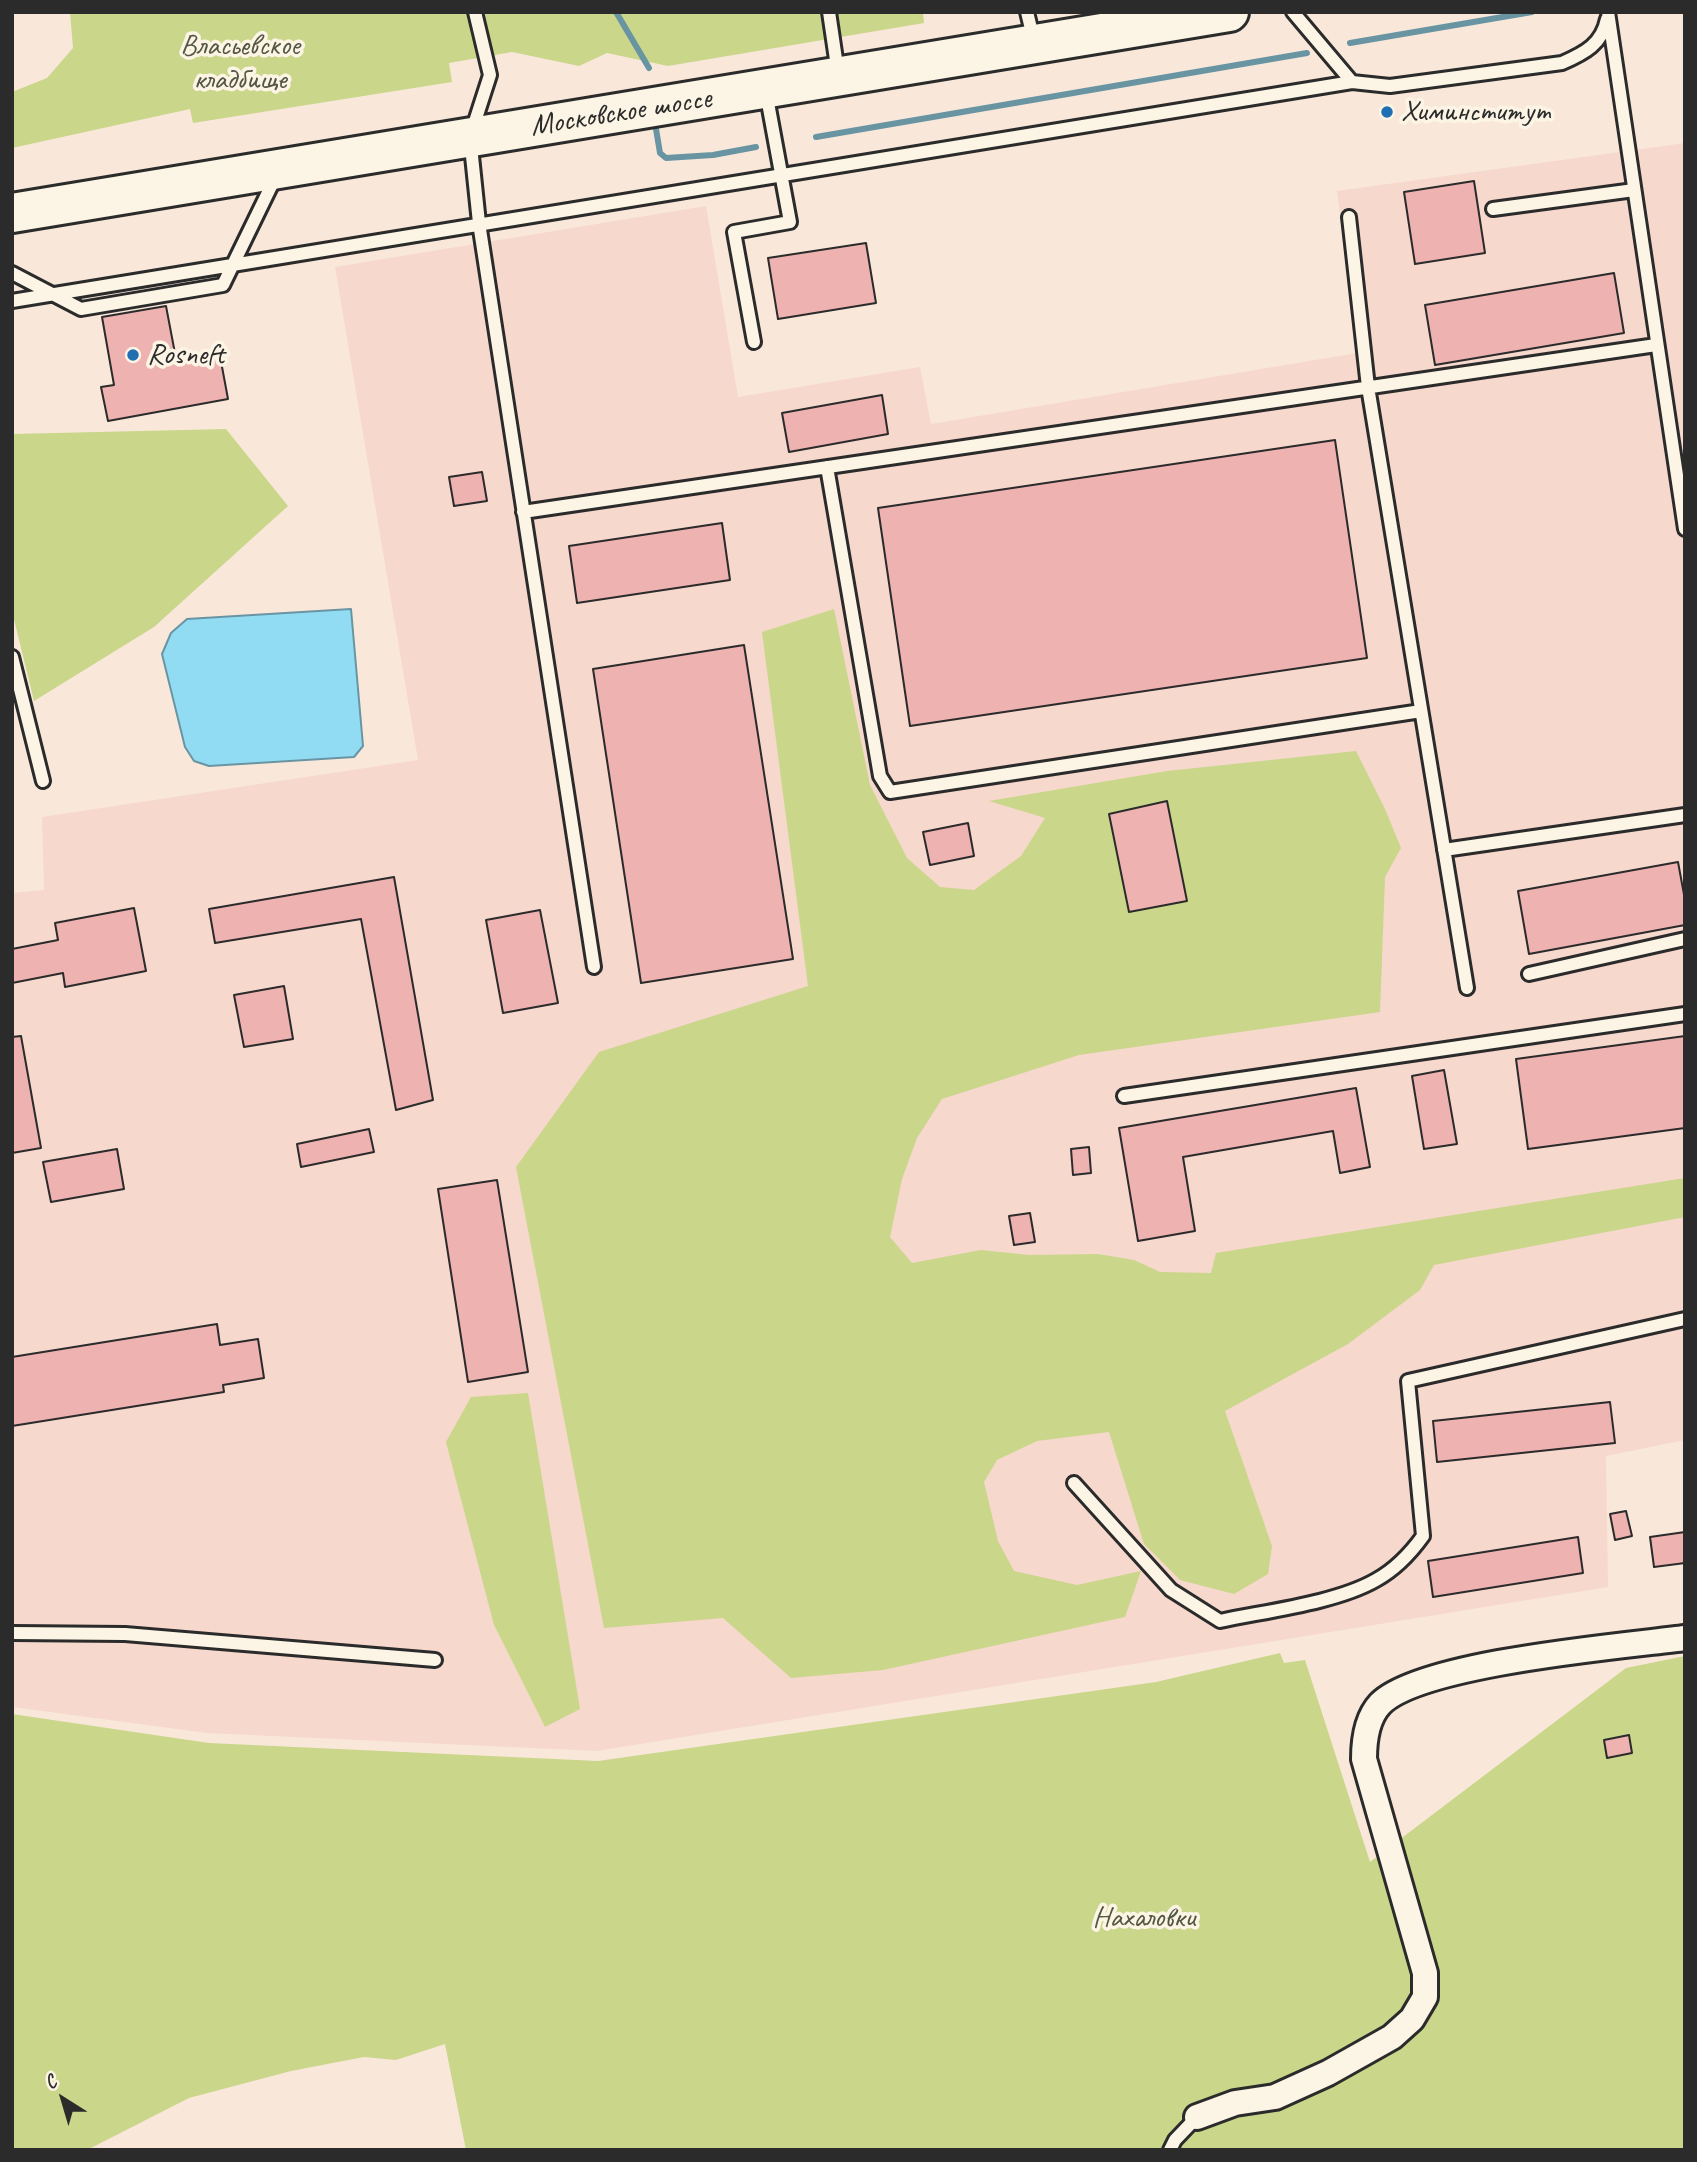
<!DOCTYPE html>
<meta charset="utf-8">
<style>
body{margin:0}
#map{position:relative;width:1697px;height:2162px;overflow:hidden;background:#f9e8da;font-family:Caveat,sans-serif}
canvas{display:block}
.frame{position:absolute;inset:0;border:14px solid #2b2b2b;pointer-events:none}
.north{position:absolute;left:28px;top:2064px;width:70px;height:70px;-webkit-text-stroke:5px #fcf5e5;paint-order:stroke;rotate:323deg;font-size:19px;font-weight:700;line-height:28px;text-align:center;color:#2b2b2b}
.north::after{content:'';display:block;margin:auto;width:24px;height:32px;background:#2b2b2b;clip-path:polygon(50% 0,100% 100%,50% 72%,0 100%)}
</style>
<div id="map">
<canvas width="1697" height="2162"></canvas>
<div class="frame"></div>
<div class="north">С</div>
</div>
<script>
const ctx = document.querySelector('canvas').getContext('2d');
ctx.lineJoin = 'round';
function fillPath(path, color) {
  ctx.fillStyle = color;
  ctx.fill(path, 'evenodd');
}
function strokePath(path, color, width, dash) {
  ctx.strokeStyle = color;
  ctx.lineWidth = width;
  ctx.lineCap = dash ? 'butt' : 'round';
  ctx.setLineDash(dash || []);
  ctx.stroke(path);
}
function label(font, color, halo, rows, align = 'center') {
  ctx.font = font + ' Caveat,sans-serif';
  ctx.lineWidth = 7;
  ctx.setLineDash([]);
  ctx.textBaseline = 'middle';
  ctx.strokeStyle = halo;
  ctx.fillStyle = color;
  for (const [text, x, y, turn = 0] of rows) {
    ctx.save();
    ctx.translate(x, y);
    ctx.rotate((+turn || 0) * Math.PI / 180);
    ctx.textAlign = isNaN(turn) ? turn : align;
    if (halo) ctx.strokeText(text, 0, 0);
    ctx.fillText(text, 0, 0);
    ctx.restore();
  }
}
fillPath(new Path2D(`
 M1685 143V1440L1606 1456 1608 1587 597 1751 207 1733 12 1707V893L44 890 42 817 418 760 335 267 706 206 738 397 920 367 931 424 1357 353 1337 191Z`), '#f6d8cd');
fillPath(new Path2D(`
 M70 12H923L924 23 668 66 607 53 579 66 512 52 449 63 452 82 193 123 190 109 12 148V92L47 78 73 48Z
 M226 429 288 506 154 627 34 701 12 611V434Z
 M834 609 870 785 907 858 940 887 974 890 1021 856 1045 818 989 801 1167 771 1356 751 1385 809 1401 848 1385 877 1380 1012 1079 1055 942 1099 917 1138 902 1179 890 1237 912 1263 981 1250 1029 1255 1098 1254 1134 1260 1160 1272 1211 1273 1216 1253 1685 1178V1217L1434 1265 1420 1290 1348 1344 1225 1411 1272 1546 1268 1574 1234 1594 1180 1580 1144 1544 1109 1432 1037 1441 997 1460 984 1482 998 1541 1014 1571 1077 1585 1141 1571 1125 1617 883 1670 791 1678 723 1618 604 1628 516 1167 599 1052 808 986 762 632Z
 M528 1393 580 1709 545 1727 494 1625 446 1442 471 1397Z
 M1280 1653 1284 1663 1305 1660 1370 1862 1626 1668 1685 1656V2150H466L445 2044 396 2060 364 2057 291 2071 189 2098 87 2150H12V1714L209 1743 598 1761 1156 1682Z`), '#cad68a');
const water = new Path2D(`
 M351 609 363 746 354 757 209 766 194 761 185 747 162 654 171 633 187 619Z`);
fillPath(water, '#92dcf3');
strokePath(water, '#6995a3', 2);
strokePath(new Path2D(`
 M616 12 649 68
 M1350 43 1532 12
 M655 123 660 153 666 158 713 155 756 147
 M816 137 1307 53`), '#6995a3', 6);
const building = new Path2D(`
 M1474 181 1485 253 1415 264 1404 192Z
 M866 243 876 303 778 319 768 258Z
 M1614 273 1624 333 1435 365 1425 305Z
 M166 306 177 364 220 356 228 399 108 421 101 387 114 385 102 317Z
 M882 395 888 434 789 452 782 413Z
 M1335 440 1367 658 910 726 878 508Z
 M482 472 487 501 454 506 449 477Z
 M722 523 730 580 577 603 569 546Z
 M744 645 793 959 641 983 593 669Z
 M1167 801 1187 901 1129 912 1109 814Z
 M968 823 974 856 930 865 923 832Z
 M1678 862 1685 900V925L1529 954 1518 891Z
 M394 877 433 1100 396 1110 361 919 215 943 209 909Z
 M134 908 146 971 65 987 63 973 12 983V949L58 940 55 923Z
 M540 910 558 1003 503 1013 486 920Z
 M284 986 293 1039 244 1047 234 995Z
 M21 1036 41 1148 12 1153V1037Z
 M1685 1036V1128L1528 1149 1516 1059Z
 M1444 1070 1457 1144 1424 1149 1412 1076Z
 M1356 1088 1370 1167 1340 1173 1333 1131 1183 1157 1195 1231 1138 1241 1119 1128Z
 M369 1129 374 1152 301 1167 297 1144Z
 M1089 1147 1091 1173 1073 1175 1071 1149Z
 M117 1149 124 1189 51 1202 43 1162Z
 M497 1180 528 1372 468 1382 438 1189Z
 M1030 1213 1035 1242 1014 1245 1009 1216Z
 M217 1324 220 1345 258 1339 264 1378 223 1385 224 1392 12 1426V1357Z
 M1610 1402 1615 1443 1437 1462 1433 1421Z
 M1626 1511 1632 1536 1615 1540 1610 1514Z
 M1685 1532V1563L1654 1567 1650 1537Z
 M1578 1537 1583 1573 1433 1597 1428 1561Z
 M1629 1735 1632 1753 1607 1758 1604 1740Z`);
fillPath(building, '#eeb2b0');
strokePath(building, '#2b2b2b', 2);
const lane = new Path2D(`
 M475 12 490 75 470 137 479 223 594 967
 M829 12 838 73
 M1027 12 1034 41
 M1293 12 1352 82 1390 86 1562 63C1585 53 1602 44 1607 19
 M1608 12 1685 529
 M1493 209 1634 190
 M1349 217 1368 387 1467 988
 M12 273 81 309 223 285 276 176
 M12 301 1352 82
 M754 342 734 232 790 222 766 92
 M827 467 880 776 890 792 1421 711
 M523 512 1656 345
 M12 657 43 781
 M1444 850 1685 815
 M1529 974 1685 939
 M1124 1096 1685 1014
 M1074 1483 1171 1590 1220 1621C1266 1611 1336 1603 1376 1580 1396 1569 1410 1554 1423 1536L1408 1381 1685 1319
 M12 1633 125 1634 435 1660
 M1170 2150 1175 2140 1197 2117`);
const street = new Path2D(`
 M1197 2117 1235 2103 1275 2097 1328 2073 1392 2037 1412 2019 1425 1997V1973L1364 1759C1364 1741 1367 1718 1380 1704 1420 1663 1622 1646 1685 1638`);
const primary = new Path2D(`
 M12 213 1229 12`);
strokePath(lane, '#2b2b2b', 18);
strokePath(street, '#2b2b2b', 30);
strokePath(primary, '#2b2b2b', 44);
strokePath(lane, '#fcf5e5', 12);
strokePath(street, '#fcf5e5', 24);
strokePath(primary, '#fcf5e5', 38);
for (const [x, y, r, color] of [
 [1387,112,7,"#1f6fb2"],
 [133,355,7,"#1f6fb2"]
]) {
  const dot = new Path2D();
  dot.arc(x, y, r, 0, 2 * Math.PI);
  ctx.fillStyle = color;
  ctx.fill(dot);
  strokePath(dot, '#fcf5e5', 2.5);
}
label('30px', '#535643', '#fcf5e5', [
 ["Власьевское",240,46],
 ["кладбище",240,80],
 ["Нахаловки",1144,1918]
]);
label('30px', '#2b2b2b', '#fcf5e5', [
 ["Химинститут",1401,112],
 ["Rosneft",147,355]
], 'left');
label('30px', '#2b2b2b', '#fcf5e5', [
 ["Московское шоссе",621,113,-9]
]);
</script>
